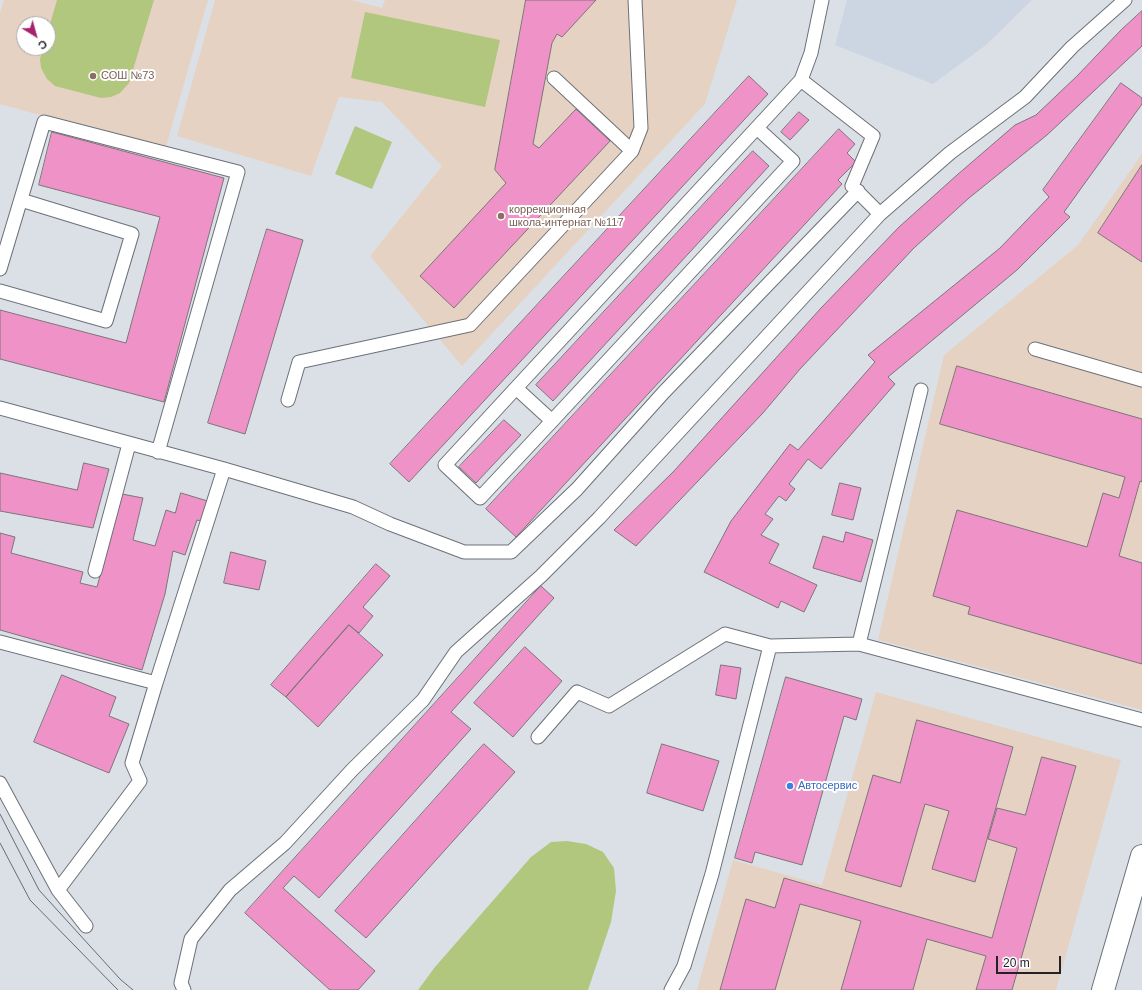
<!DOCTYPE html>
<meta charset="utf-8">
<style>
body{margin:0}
#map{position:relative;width:1142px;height:990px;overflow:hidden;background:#dbe0e7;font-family:Helvetica,sans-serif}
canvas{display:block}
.north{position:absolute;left:16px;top:16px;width:40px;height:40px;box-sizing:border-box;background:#fff;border:1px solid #a6a7a8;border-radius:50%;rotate:143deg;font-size:11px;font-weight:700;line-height:16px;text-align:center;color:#202225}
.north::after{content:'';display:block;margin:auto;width:14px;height:18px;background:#a7226c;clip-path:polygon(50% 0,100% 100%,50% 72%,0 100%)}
.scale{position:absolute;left:996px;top:956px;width:65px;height:18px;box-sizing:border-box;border:2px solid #202225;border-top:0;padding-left:5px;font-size:12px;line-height:14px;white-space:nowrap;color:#202225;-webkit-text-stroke:3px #fff;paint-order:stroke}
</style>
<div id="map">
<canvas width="1142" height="990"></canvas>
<div class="north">С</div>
<div class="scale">20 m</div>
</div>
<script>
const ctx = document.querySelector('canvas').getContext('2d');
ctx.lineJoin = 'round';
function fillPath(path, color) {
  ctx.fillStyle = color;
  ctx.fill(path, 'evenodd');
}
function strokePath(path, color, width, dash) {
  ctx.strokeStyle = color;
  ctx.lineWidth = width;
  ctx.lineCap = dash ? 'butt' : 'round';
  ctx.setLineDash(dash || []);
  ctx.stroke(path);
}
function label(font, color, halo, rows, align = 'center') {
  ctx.font = font + ' Helvetica,sans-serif';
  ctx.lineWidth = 4;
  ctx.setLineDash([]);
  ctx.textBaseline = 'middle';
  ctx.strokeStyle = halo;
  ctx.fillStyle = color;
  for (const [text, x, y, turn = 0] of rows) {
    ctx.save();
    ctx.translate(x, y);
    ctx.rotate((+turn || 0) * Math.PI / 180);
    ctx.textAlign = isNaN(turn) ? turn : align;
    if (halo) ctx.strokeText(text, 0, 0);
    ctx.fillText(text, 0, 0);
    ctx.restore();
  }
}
fillPath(new Path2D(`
 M847 0H1032L986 45 933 84 835 45Z`), '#ccd5e2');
fillPath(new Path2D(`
 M4 0H208L165 150 0 104V13ZM24 24H48V48H24Z
 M215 0H352L382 8 385 0H737L705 104 462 366 370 256 442 166 382 102 339 97 311 176 177 136Z
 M1142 154V710L878 640 944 355 1078 245Z
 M876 692 1121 760 1056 990H697L733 860 822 885Z`), '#e5d2c3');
fillPath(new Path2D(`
 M57 0H154L129 83 120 93 111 97 101 98 55 86 47 79 41 68 40 59 43 48H48V31Z
 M365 12 500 40 485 107 351 78Z
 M355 126 392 142 372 189 335 174Z
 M567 841 586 844 603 852 614 868 616 891 611 922 588 990H418L435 967 531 857 551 842Z`), '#b1c77e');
const building = new Path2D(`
 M526 0H596L562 37 557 34 552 43 533 144 539 148 576 109 610 141 454 308 420 276 506 183 495 170Z
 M1142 11V46L1047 135 969 198 914 248 800 369 763 413 636 546 614 530 674 471 821 308 899 227 957 175 1015 125 1036 115 1077 76 1121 30Z
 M749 76 768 94 409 482 390 464Z
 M1121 83 1142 98V104L1064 212 1070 217 1017 270 888 377 895 384 821 469 808 459 789 484 795 489 786 501 779 496 765 514 773 519 761 535 779 544 769 563 817 585 804 612 781 601 778 608 704 572 731 521 790 444 798 450 875 362 868 355 1000 248 1049 197 1043 190Z
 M799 112 809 120 790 140 781 132Z
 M839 129 855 144 847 153 856 162 838 180 842 184 516 537 486 509Z
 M52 132 224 178 164 402 0 359V310L126 343 160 217 39 185Z
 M753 151 769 166 553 401 536 385Z
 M1142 165V262L1098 233Z
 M267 229 303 240 245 434 208 423Z
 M957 366 1142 419V482L1140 481 1119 556 1142 563V664L968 614 970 607 933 596 957 510 1087 547 1103 493 1119 498 1125 477 940 424Z
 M504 420 521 435 476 483 459 467Z
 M84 463 109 469 93 528 0 511V473L77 490Z
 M840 483 861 488 853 520 832 515Z
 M181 493 211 502 204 522 197 520 185 555 173 551 165 594 142 670 0 630V533L15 537 11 553 83 572 80 583 97 587 122 494 143 498 133 540 155 546 166 510 175 513Z
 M846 532 873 540 861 582 813 568 823 536 843 542Z
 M231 552 266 561 259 590 224 583Z
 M376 564 390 576 363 607 373 616 359 633 349 625 286 697 271 685Z
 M541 586 554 598 451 712 471 729 319 898 294 876 283 888 375 971 358 990H330L245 913Z
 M349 625 383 655 318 727 286 697Z
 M525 647 562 681 513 737 474 703Z
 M721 665 741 668 736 699 716 695Z
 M62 675 116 697 109 716 129 724 109 773 34 742Z
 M786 677 862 699 856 720 844 716 802 865 755 852 752 863 735 858Z
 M917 720 1013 747 975 882 932 869 949 811 925 804 901 887 845 871 873 775 900 783Z
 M484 744 515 772 366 938 335 911Z
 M662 744 719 761 703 811 647 793Z
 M1042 757 1076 766 1012 990H976L986 956 927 939 913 990H841L861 921 800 904 775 990H720L746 899 775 908 784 878 992 938 1017 848 988 839 997 808 1025 815Z`);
fillPath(building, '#ef92c7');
strokePath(building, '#7d7579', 1);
const service = new Path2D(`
 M822 0 811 53 801 80 873 136 852 186 880 214
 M554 78 632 151
 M757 128 793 161 552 421 516 388 801 80
 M0 269 44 122 238 172 158 452
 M0 291 106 321 132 234 21 200
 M1035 349 1142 380
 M516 388 445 465 480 498 552 421
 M288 400 299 362 470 325 632 151 641 128 635 0
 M0 408 224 469 353 507 390 524 464 552H511L577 489 664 392 858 191
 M95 571 129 444
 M0 642 156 683 224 469
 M859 644 921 390
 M538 737 577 692 609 706 725 634 770 646 859 644 1142 720
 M0 783 58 890 86 926
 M58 890 140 781 132 763 156 683
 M184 990 181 983 191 939 230 890 285 843 352 770 423 700 456 652 541 576 599 518 880 214 950 153 1025 97 1072 47 1125 0
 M671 990 684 966 712 874 770 646`);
const minor = new Path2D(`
 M1103 990 1142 856`);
strokePath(service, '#6c7177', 15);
strokePath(minor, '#6c7177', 24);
strokePath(service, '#fff', 13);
strokePath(minor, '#fff', 22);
strokePath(new Path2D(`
 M0 814 39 890 120 979 133 990
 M0 843 30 900 118 990`), '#686c70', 1);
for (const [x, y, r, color] of [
 [93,76,4,"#8d6e63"],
 [501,216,4,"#8d6e63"],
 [790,786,4,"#3f7fe0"]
]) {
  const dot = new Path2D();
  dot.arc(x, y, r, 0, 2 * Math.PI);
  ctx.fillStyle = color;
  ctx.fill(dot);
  strokePath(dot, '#fff', 1.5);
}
label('11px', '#785e54', '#fff', [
 ["СОШ №73",101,76],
 ["коррекционная",509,210],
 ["школа-интернат №117",509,223]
], 'left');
label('11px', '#366cbe', '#fff', [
 ["Автосервис",798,786]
], 'left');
</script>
